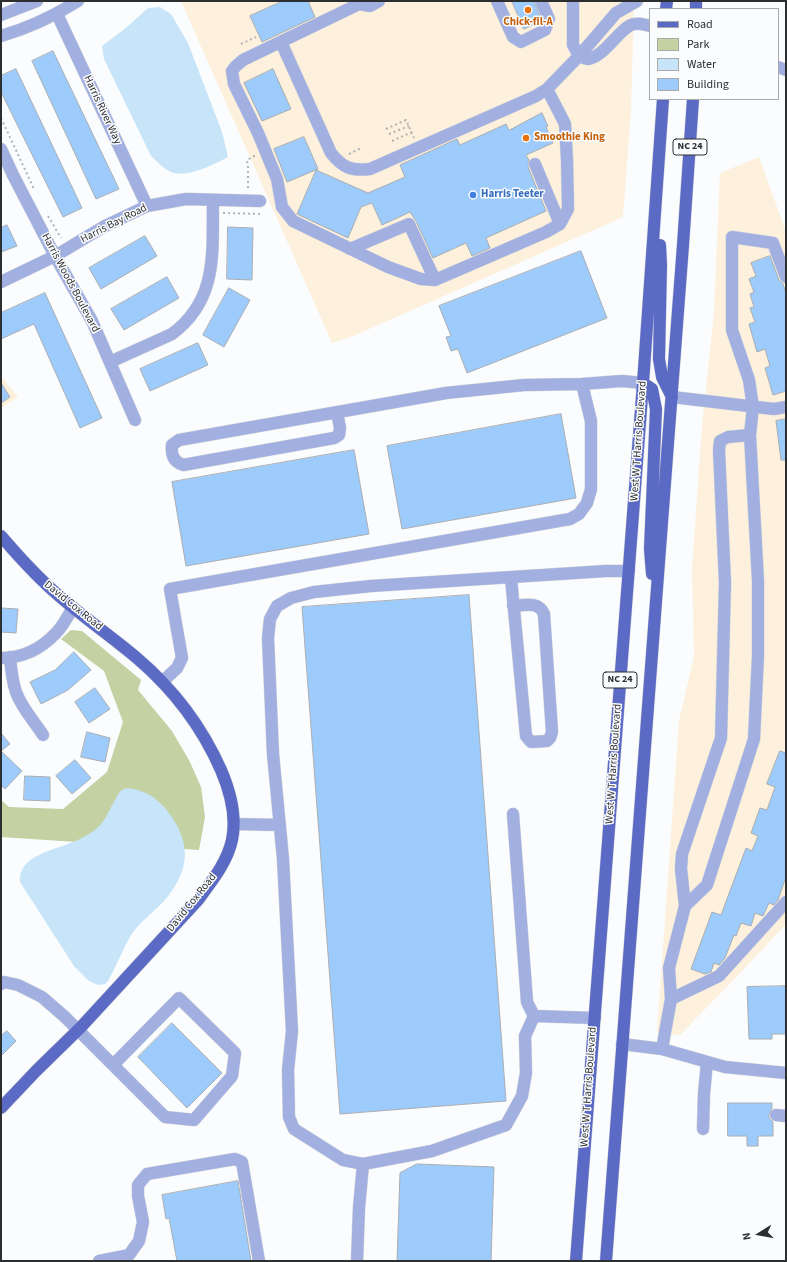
<!DOCTYPE html>
<style>
body{margin:0}
#map{position:relative;width:787px;height:1262px;overflow:hidden;background:#fafcfe;font-family:"Source Sans 3",sans-serif}
canvas{display:block}
.frame{position:absolute;inset:0;border:2px solid #2c2e30;pointer-events:none}
.legend{position:absolute;left:649px;top:8px;width:130px;height:92px;box-sizing:border-box;background:#fafcfe;border:1px solid #a8aaac;margin:0;padding:5px 7px;list-style:none;font-size:12px;color:#2c2e30}
.legend li{display:flex;align-items:center;gap:8px;height:20px}
.legend b{width:20px;border:1px solid #a8aaac}
.north{position:absolute;left:739px;top:1214px;width:40px;height:40px;-webkit-text-stroke:3px #fafcfe;paint-order:stroke;rotate:259deg;font-size:11px;font-weight:700;line-height:16px;text-align:center;color:#2c2e30}
.north::after{content:'';display:block;margin:auto;width:14px;height:18px;background:#2c2e30;clip-path:polygon(50% 0,100% 100%,50% 72%,0 100%)}
</style>
<div id="map">
<canvas width="787" height="1262"></canvas>
<div class="frame"></div>
<ul class="legend">
<li><b style="height:5px;background:#5b6ac5"></b>Road</li>
<li><b style="height:11px;background:#c3d1a3"></b>Park</li>
<li><b style="height:11px;background:#c7e4f9"></b>Water</li>
<li><b style="height:11px;background:#9dcbfb"></b>Building</li>
</ul>
<div class="north">N</div>
</div>
<script>
const ctx = document.querySelector('canvas').getContext('2d');
ctx.lineJoin = 'round';
function fillPath(path, color) {
  ctx.fillStyle = color;
  ctx.fill(path, 'evenodd');
}
function strokePath(path, color, width, dash) {
  ctx.strokeStyle = color;
  ctx.lineWidth = width;
  ctx.lineCap = dash ? 'butt' : 'round';
  ctx.setLineDash(dash || []);
  ctx.stroke(path);
}
function label(font, color, halo, rows, align = 'center') {
  ctx.font = font + ' "Source Sans 3",sans-serif';
  ctx.lineWidth = 3;
  ctx.setLineDash([]);
  ctx.textBaseline = 'middle';
  ctx.strokeStyle = halo;
  ctx.fillStyle = color;
  for (const [text, x, y, turn = 0] of rows) {
    ctx.save();
    ctx.translate(x, y);
    ctx.rotate((+turn || 0) * Math.PI / 180);
    ctx.textAlign = isNaN(turn) ? turn : align;
    if (halo) ctx.strokeText(text, 0, 0);
    ctx.fillText(text, 0, 0);
    ctx.restore();
  }
}
fillPath(new Path2D(`
 M181 1H634L631 111 623 217 351 337 332 343Z
 M759 157 786 232V924L744 969 680 1035 657 1032 679 721 694 656 692 569 702 426 714 312 720 173Z
 M1 376 18 397 1 408Z`), '#fdf0dc');
fillPath(new Path2D(`
 M71 630 82 631 141 680 138 690 172 731 190 762 201 787 205 817 199 850 1 837V800L9 807 63 809 107 772 123 722 104 671 61 639Z`), '#c3d1a3');
fillPath(new Path2D(`
 M160 7 171 14 188 43 222 132 228 157C215 164 189 177 174 173 165 171 158 162 151 156L104 59 102 46 127 27 148 8Z
 M128 788C149 791 160 800 172 817 192 848 188 872 165 900 155 911 142 920 133 932 123 948 117 965 108 981L105 984 98 985 89 981 74 966 20 882C18 856 52 851 70 843 77 841 83 837 89 834 103 827 108 812 115 800 117 796 119 792 122 790 123 789 127 788 128 788Z`), '#c7e4f9');
const building = new Path2D(`
 M283 1H308L315 17 262 42 250 16Z
 M512 1H534L541 19 540 22 524 29Z
 M53 51 119 189 96 199 32 61Z
 M16 69 82 208 63 217 1 92V76Z
 M273 69 291 109 262 121 244 83Z
 M542 113 548 126 546 127 553 143 526 155 529 160 528 167 546 211 486 238 490 248 472 256 466 243 433 258 416 221 410 212 382 225 372 203 361 207 348 238 297 214 316 170 368 193 405 177 400 165 457 139 460 145 506 124 509 130Z
 M304 137 318 169 287 182 274 149Z
 M7 225 17 246 1 252V228Z
 M228 227 253 228 252 280 227 279Z
 M145 236 157 256 101 289 89 268Z
 M581 251 607 318 467 373 458 349 451 351 446 337 451 336 439 306Z
 M770 256 779 280 783 284 786 293V391L773 395 765 368 770 366 765 349 757 352 749 324 755 322 750 308 754 307 750 294 754 292 749 279 756 276 751 263Z
 M167 277 179 298 124 330 111 309Z
 M229 288 250 300 224 347 203 335Z
 M45 293 102 418 80 428 34 324 1 339V313Z
 M198 343 208 365 150 391 140 369Z
 M1 383 10 397 1 403Z
 M561 414 576 498 402 529 387 446Z
 M786 419V460H781L776 421Z
 M354 450 369 534 186 566 172 482Z
 M469 595 506 1101 340 1114 302 607Z
 M1 608 18 609 16 633 1 632Z
 M74 652 91 670 68 690 41 704 30 682 55 670Z
 M95 688 110 709 89 723 75 702Z
 M87 732 110 738 105 762 81 757Z
 M1 733 10 744 1 751 22 771 5 789 1 785Z
 M780 751 786 753V877L778 900 774 905 769 903 763 916 755 913 751 926 741 923 736 936 734 935 725 958 719 965 714 963 711 972 705 974 691 969 712 912 721 915 746 848 752 851 758 836 751 833 760 808 767 810 775 787 767 784Z
 M75 760 91 778 72 794 56 776Z
 M25 776 50 777V801L24 800Z
 M786 986V1034H772V1039H749L747 987Z
 M172 1023 222 1073 187 1108 138 1057Z
 M7 1031 16 1041 1 1056V1036Z
 M728 1103H772V1108L769 1115V1118L773 1122V1136H758V1146H747V1136H728Z
 M417 1164 494 1167 491 1261H397L400 1173Z
 M238 1181 251 1261H177L169 1218 166 1219 162 1195Z`);
fillPath(building, '#9dcbfb');
strokePath(building, '#aaaeb2', 1);
const minor = new Path2D(`
 M379 1 370 6 359 4 243 60 236 66 232 71 234 84 258 133 277 179 282 207 293 221 388 267 421 279 435 280 546 232 560 224 568 209 567 160 565 124 547 89
 M497 1 513 37 521 42 545 30 549 19 541 1
 M573 1V45L579 56
 M57 14 147 206
 M1 15 37 1
 M1 36C29 28 54 16 78 1
 M281 42 331 153C343 168 351 171 370 169L536 96 547 89 579 56 616 13 637 1
 M579 56C581 57 585 59 588 59 603 57 617 33 629 26 635 22 643 24 650 26
 M778 67 786 70
 M1 149 13 175 55 256 92 321 135 420
 M535 164 560 224
 M350 249 409 224 435 280
 M1 282 55 256 105 226 147 206 186 199 260 201
 M110 362 172 334C219 299 212 251 213 200
 M582 384 622 381 643 383
 M672 397 774 409 786 407
 M511 578 526 736 531 742 547 741 550 738 552 732 544 614C539 601 525 605 513 606
 M10 657C11 669 12 681 16 692 21 707 34 721 43 735
 M1 658C22 658 41 649 56 633 63 626 68 616 73 607
 M162 682 177 668 182 658 170 589 570 519 579 514 587 503 591 489V421L582 384 524 385 446 393 179 440 172 445C171 455 173 461 183 465L334 438 339 435 340 428 337 412
 M513 814 527 1002 534 1016
 M234 824 280 825
 M685 906 681 869 682 854 721 738 725 583 719 450 720 441 728 437 750 435
 M1 984 4 982 18 985 42 997 65 1017 165 1117 194 1120 232 1076 235 1053 179 998 113 1065
 M671 999 719 976 786 902
 M595 1018 534 1016 525 1036 526 1073 522 1096 506 1125 432 1151 363 1164 343 1160 294 1129 289 1117 288 1070 292 1031 283 859 273 754 268 638 270 619 277 606 291 598 314 592 371 586 606 571H629
 M622 1044 662 1049 671 999 669 968 685 906 707 885 754 739 758 656V581L750 435 753 407 749 380 732 330V237L773 243 786 277
 M662 1049 725 1067 786 1073
 M776 1115 786 1116
 M703 1129 704 1094 707 1062
 M99 1261 129 1255 139 1241 143 1222 138 1196V1185L147 1174 235 1159 242 1162 259 1261
 M357 1261 359 1208 363 1164`);
const major = new Path2D(`
 M666 9 667 1
 M696 9V1
 M660 245 661 265 659 359 662 377 672 397
 M643 383 652 389 656 409 650 549 652 574
 M1 536C19 557 37 577 58 595 83 617 112 637 138 659 173 689 202 727 221 770 230 791 237 816 232 840 227 863 211 882 198 900L81 1027 36 1071 1 1108
 M576 1261 643 383 663 99
 M606 1261 683 245 693 99`);
strokePath(minor, '#d5d7d9', 13);
strokePath(major, '#d5d7d9', 13);
strokePath(new Path2D(`
 M241 44 256 37
 M1 118 34 189
 M386 129 406 120 414 138
 M389 134 409 126
 M392 141 412 132
 M349 154 361 148
 M248 188V167L247 160 256 155
 M223 213 263 214
 M48 216 61 238`), '#b0b2b4', 2, [2, 3]);
strokePath(minor, '#a2afe1', 12);
strokePath(major, '#5b6ac5', 12);
for (const [x, y, r, color] of [
 [528,10,4,"#e8710a"],
 [526,138,4,"#e8710a"],
 [473,195,4,"#3f7fe0"]
]) {
  const dot = new Path2D();
  dot.arc(x, y, r, 0, 2 * Math.PI);
  ctx.fillStyle = color;
  ctx.fill(dot);
  strokePath(dot, '#fafcfe', 1.5);
}
for (const [x, y, w] of [
 [690,147,34],
 [620,680,34]
]) {
  const box = new Path2D();
  box.roundRect(x - w / 2, y - 8, w, 16, 3);
  ctx.fillStyle = '#fafcfe';
  ctx.fill(box);
  strokePath(box, '#2c2e30', 1);
}
label('bold 10px', '#2c2e30', null, [
 ["NC 24",690,147],
 ["NC 24",620,680]
]);
label('bold 11px', '#c56008', '#fafcfe', [
 ["Chick-fil-A",528,23],
 ["Smoothie King",534,138,"left"]
]);
label('11px', '#2c2e30', '#fafcfe', [
 ["Harris River Way",102,110,65],
 ["Harris Bay Road",114,224,-27],
 ["Harris Woods Boulevard",70,283,62],
 ["West W T Harris Boulevard",639,441,-86],
 ["David Cox Road",73,606,39],
 ["West W T Harris Boulevard",614,764,-86],
 ["David Cox Road",192,903,-51],
 ["West W T Harris Boulevard",589,1087,-86]
]);
label('bold 11px', '#366cbe', '#fafcfe', [
 ["Harris Teeter",481,195]
], 'left');
</script>
